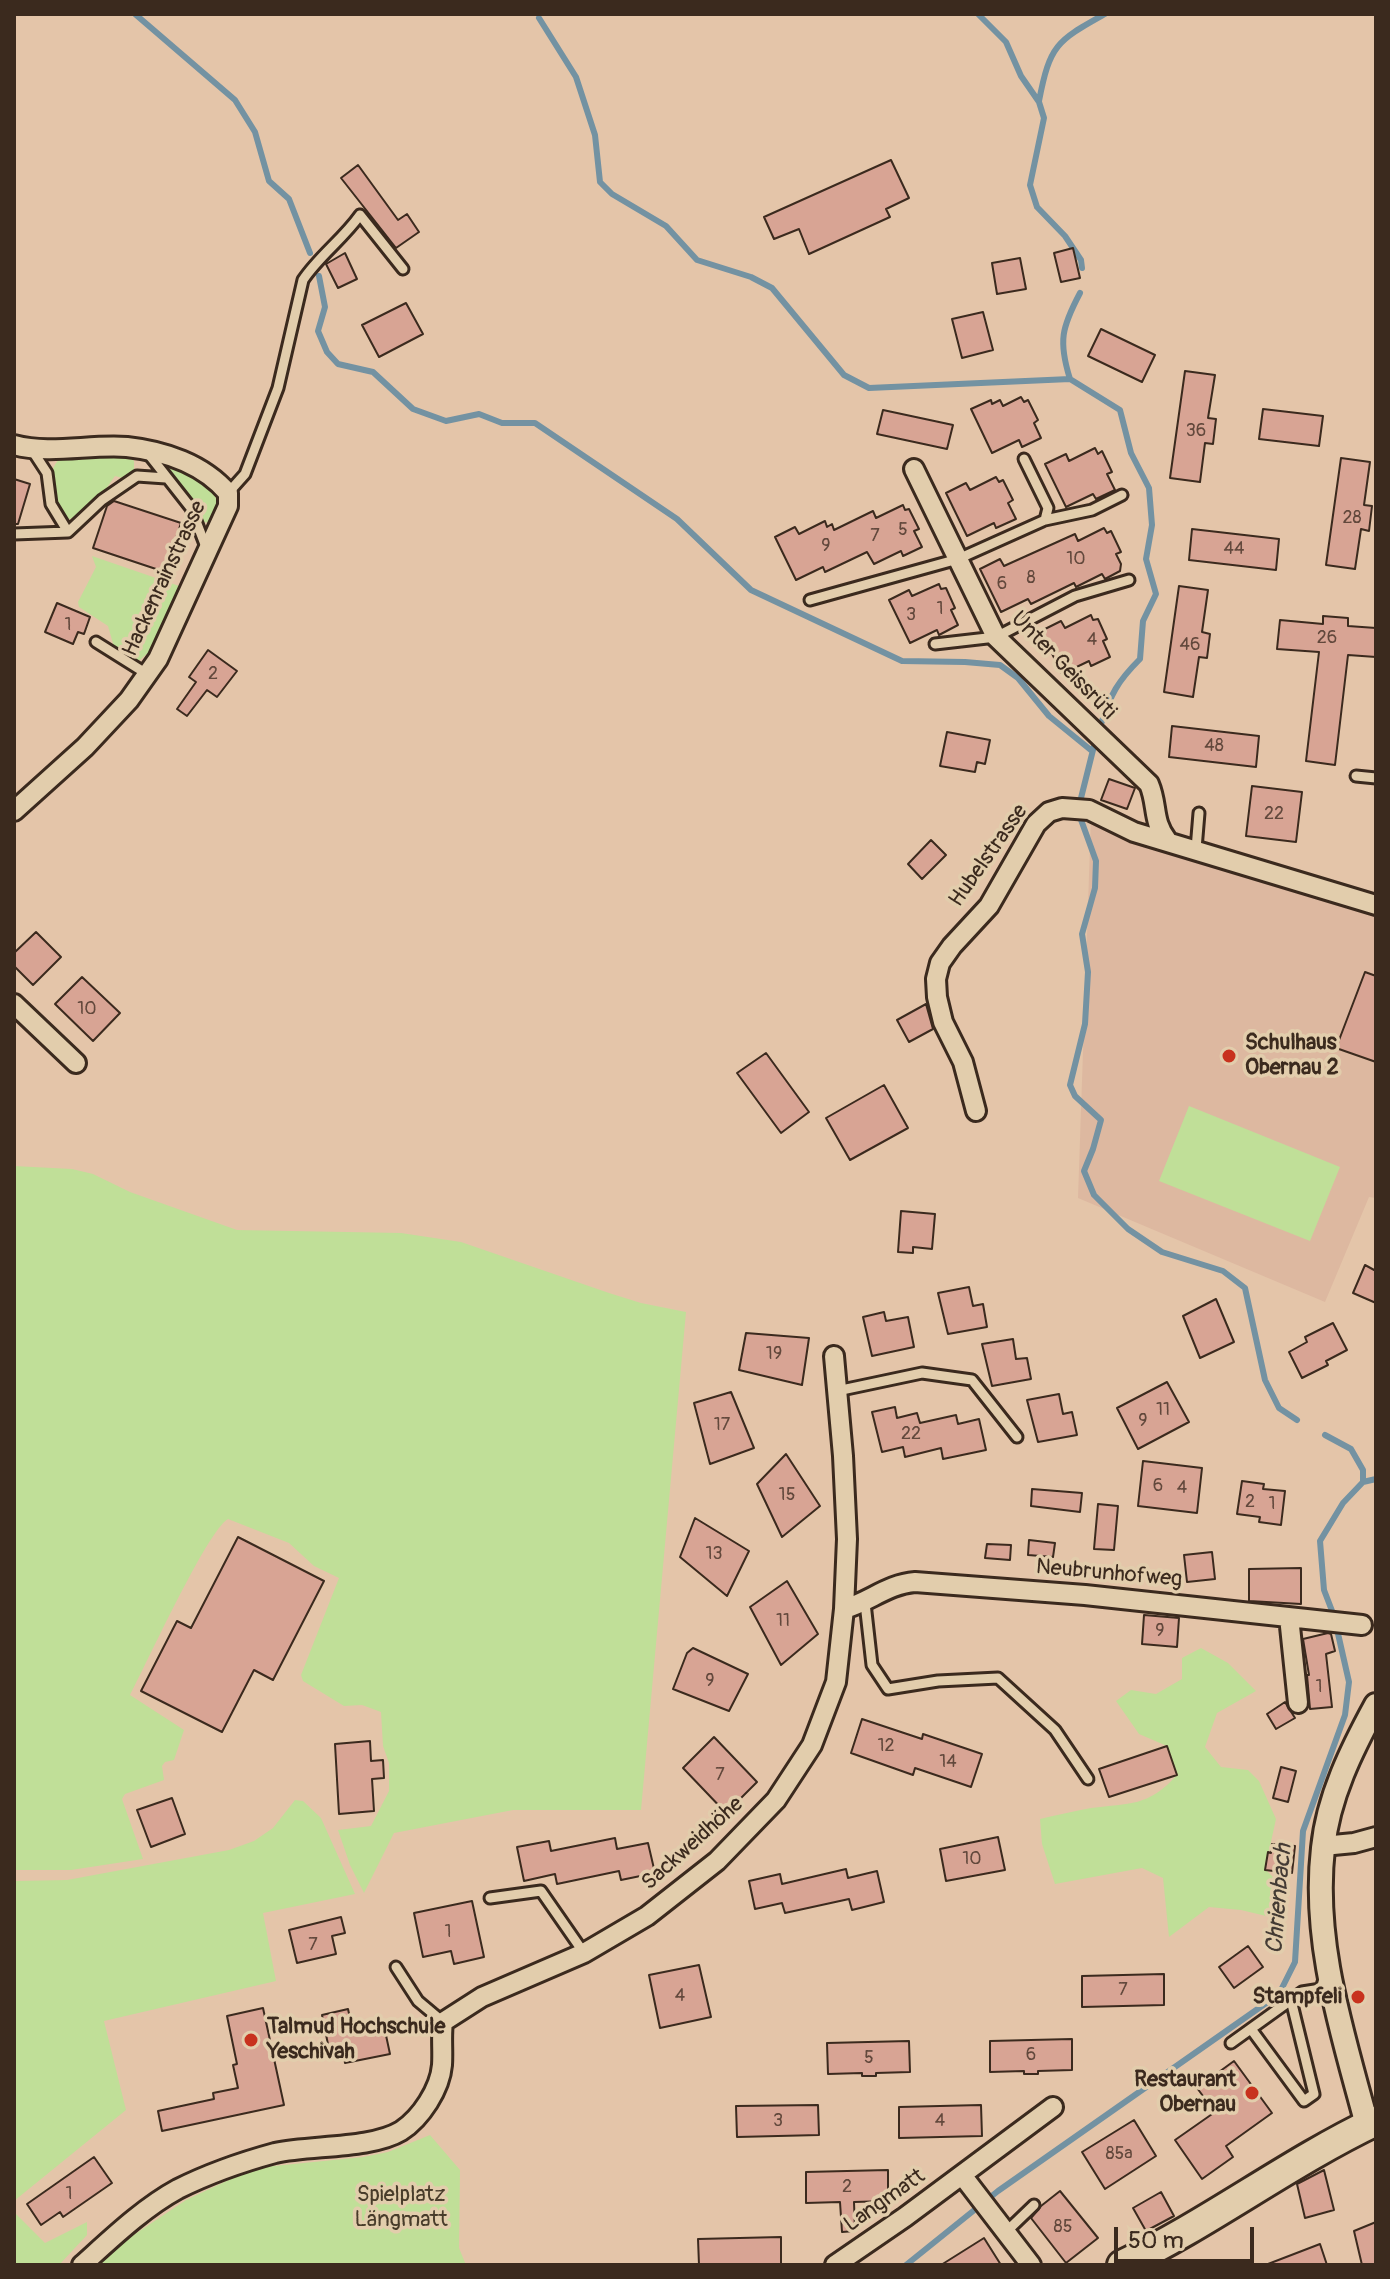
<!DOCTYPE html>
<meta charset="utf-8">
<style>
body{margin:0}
#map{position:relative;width:1390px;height:2279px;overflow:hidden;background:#e4c5a9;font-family:Pangolin,sans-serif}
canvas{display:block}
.frame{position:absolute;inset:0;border:16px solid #3b2a1e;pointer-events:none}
.scale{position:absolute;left:1114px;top:2227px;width:140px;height:36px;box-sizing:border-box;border:4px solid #3b2a1e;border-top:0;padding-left:10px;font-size:24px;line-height:28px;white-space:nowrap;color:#3b2a1e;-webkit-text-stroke:6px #e2cdac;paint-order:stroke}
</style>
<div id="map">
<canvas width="1390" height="2279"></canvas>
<div class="frame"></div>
<div class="scale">50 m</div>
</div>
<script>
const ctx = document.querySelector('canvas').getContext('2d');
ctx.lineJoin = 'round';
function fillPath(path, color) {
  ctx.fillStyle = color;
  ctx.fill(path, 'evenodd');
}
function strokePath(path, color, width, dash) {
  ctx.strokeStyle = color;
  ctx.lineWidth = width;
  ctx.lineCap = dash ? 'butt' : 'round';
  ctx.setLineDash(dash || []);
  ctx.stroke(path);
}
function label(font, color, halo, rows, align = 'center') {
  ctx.font = font + ' Pangolin,sans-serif';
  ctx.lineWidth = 7;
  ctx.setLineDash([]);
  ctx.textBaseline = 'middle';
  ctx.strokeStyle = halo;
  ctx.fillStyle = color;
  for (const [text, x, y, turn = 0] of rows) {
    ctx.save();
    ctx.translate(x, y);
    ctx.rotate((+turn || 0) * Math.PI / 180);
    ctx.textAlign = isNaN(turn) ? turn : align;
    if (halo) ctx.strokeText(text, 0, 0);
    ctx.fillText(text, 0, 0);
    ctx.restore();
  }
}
fillPath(new Path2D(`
 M1091 817 1119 836 1376 916V1198L1369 1197 1325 1302 1078 1198Z`), '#ddb8a0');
fillPath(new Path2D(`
 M127 454 134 461V481L115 476C100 498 87 517 61 521L57 517C53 493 43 476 61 457Z
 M173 463C199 479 226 487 215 523L202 522C196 512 192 501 185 492 177 482 166 479 163 467Z
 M92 556 185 588 165 639 136 663 116 654 108 626 79 607 78 602 96 567Z
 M1189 1106 1340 1167 1310 1241 1159 1181Z
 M14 1166 72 1169 93 1174 130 1192 237 1230 401 1233 461 1242 609 1293 641 1303 686 1312 641 1810H513L394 1833 364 1893 350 1865 338 1830 371 1826 389 1791V1763L383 1746 381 1712 362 1705 344 1706 303 1681 301 1675 339 1578 314 1566 289 1543 228 1519C207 1531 146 1665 130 1695L184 1730 174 1760 165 1762 162 1766 164 1780 125 1794 122 1799 143 1859 71 1870H14Z
 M1201 1648 1228 1663 1256 1691 1217 1713 1205 1747 1221 1767 1248 1770 1259 1781 1276 1819 1265 1869 1276 1880 1283 1905 1266 1916 1241 1910 1209 1907 1169 1937 1163 1878 1142 1868 1055 1884 1042 1844 1040 1819C1057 1815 1074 1811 1091 1808 1130 1803 1148 1807 1177 1775L1167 1746 1139 1734 1116 1701 1131 1690 1156 1694 1182 1679V1658Z
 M295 1800 303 1801 321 1818 355 1894 263 1913 276 1981 104 2021 126 2110 14 2201V1881L67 1880 229 1850 254 1841 273 1828Z
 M430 2135 460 2170 459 2248 466 2265H98L111 2250 186 2200 254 2168 363 2157 388 2152Z
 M14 2212 45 2243 87 2222V2235L59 2265H14Z`), '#c0df98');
strokePath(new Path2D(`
 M135 14 235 100 255 132 269 181 289 199 310 253
 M978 14 1006 42 1021 76 1039 102 1044 118 1030 185 1037 207 1065 236 1081 260 1082 268
 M539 18 576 77 595 135 600 182 612 194 666 226 697 260 751 277 772 288 844 375 869 388 1070 379
 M1039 101C1050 44 1057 41 1105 14
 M319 276 325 307 318 331 327 352 338 364 373 372 413 409 446 421 479 414 502 423H535L677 519 751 590 902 661 965 662 1000 665 1018 678 1049 716 1092 751
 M1070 379 1120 410 1131 453 1149 488 1152 525 1146 559 1156 594 1143 621 1140 659C1117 682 1111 694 1101 724
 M1070 379C1058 341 1062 327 1080 293
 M1080 802 1095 742
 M1080 817 1096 861 1095 888 1082 934 1088 972 1085 1024 1070 1085 1075 1096 1101 1120 1093 1149 1084 1171 1094 1195 1128 1229 1162 1252 1223 1271 1245 1288 1265 1380 1279 1408 1297 1420
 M1363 1482 1376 1479
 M906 2265 998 2191 1279 1994 1295 1962 1303 1831 1345 1715 1349 1682 1334 1616 1324 1590 1320 1541 1343 1503 1363 1482V1470L1351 1449 1325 1435`), '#7392a2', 6);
const building = new Path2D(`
 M891 160 909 198 886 209 890 217 809 254 799 229 774 239 764 217Z
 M358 165 398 220 407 214 419 232 396 248 341 178Z
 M1073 248 1080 278 1061 282 1054 253Z
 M345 253 357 279 338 288 326 264Z
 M1020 258 1026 289 997 294 992 263Z
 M406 303 423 334 379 357 362 325Z
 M983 312 993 350 962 358 952 319Z
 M1101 329 1155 355 1142 382 1088 356Z
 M1185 371 1215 375 1208 418 1216 419 1213 444 1205 443 1200 482 1170 478Z
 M1021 397 1024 402 1028 400 1038 420 1034 423 1041 438 1022 447 1019 440 992 453 971 409 991 400 992 404 1000 400 1003 406Z
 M1263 409 1323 416 1319 446 1259 439Z
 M883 410 953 425 947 449 877 434Z
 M1095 448 1098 454 1102 451 1112 472 1107 474 1115 490 1096 499 1093 494 1066 507 1045 464 1066 454 1069 461Z
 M1341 458 1370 462 1364 505 1372 506 1369 531 1361 529 1355 569 1326 565Z
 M996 477 999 482 1003 480 1013 500 1008 503 1016 519 996 528 994 523 967 536 946 493 966 483 970 490Z
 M14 479 30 484 18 524H14Z
 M114 501 181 523 165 572 93 548 107 506Z
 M903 505 905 510 909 509 919 529 914 531 922 547 903 556 901 551 874 564 867 552 825 572 823 567 796 580 775 537 795 527 799 534 825 521 827 527 832 524 834 530 873 511 876 518Z
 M1104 528 1107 533 1111 531 1121 552 1116 554 1121 564 1120 571 1105 579 1102 574 1076 587 1074 583 1031 604 1028 599 1001 612 980 569 1000 559 1004 566 1075 534 1078 541Z
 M1192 529 1279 539 1276 570 1189 560Z
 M939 584 941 589 946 588 955 608 951 610 958 625 939 635 937 630 910 643 889 600 909 590 912 596Z
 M1179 586 1208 590 1202 632 1210 634 1207 658 1199 657 1193 697 1164 692Z
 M57 603 90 617 84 634 78 632 73 644 45 632Z
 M1091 615 1093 620 1098 619 1107 639 1103 641 1110 657 1091 666 1089 661 1062 674 1041 631 1061 621 1065 628Z
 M1323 616 1348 618V626L1376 628V657L1348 655 1335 765 1306 761 1319 652 1277 649 1280 620 1323 624Z
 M208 650 237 671 217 697 207 690 187 716 177 709 196 682 189 677Z
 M1172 726 1259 736 1256 767 1169 757Z
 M947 732 990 740 985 764 977 762 975 772 940 766Z
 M1109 779 1135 788 1127 809 1101 800Z
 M1252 786 1302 792 1296 842 1246 836Z
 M931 840 946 855 922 879 908 864Z
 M36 932 61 957 33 985 14 966V953Z
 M1365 972 1376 976V1062L1336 1048Z
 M82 977 120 1013 93 1041 55 1004Z
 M926 1004 933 1029 909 1042 897 1020Z
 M766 1053 809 1112 781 1133 737 1073Z
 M884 1085 908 1128 850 1160 826 1118Z
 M901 1211 935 1214 932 1249 913 1247V1253L898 1252Z
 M1365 1265 1376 1271V1303L1353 1293Z
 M969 1287 973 1306 983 1304 987 1327 948 1334 938 1293Z
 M1216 1299 1234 1342 1200 1358 1183 1316Z
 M884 1312 886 1321 908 1317 914 1347 872 1356 863 1317Z
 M1333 1323 1347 1350 1326 1361 1328 1365 1302 1378 1289 1352 1307 1342 1305 1337Z
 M746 1333 809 1338 802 1385 739 1370Z
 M1013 1339 1016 1359 1027 1358 1031 1379 992 1386 982 1344Z
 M1167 1382 1189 1422 1138 1449 1117 1408Z
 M731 1392 754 1448 710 1464 694 1403Z
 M1059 1394 1063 1414 1072 1412 1077 1435 1038 1442 1027 1400Z
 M895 1407 897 1418 917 1413 920 1423 956 1415 958 1424 979 1419 986 1450 943 1459 941 1448 905 1457 903 1447 882 1452 872 1412Z
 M786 1454 820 1506 782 1537 757 1484Z
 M1143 1461 1202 1468 1197 1513 1138 1506Z
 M1242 1481 1264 1484 1263 1489 1285 1491 1281 1525 1259 1522 1260 1517 1237 1514Z
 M1032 1489 1082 1493 1080 1512 1031 1506Z
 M1098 1504 1118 1506 1114 1550 1094 1549Z
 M695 1518 749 1551 727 1596 680 1557Z
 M238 1537 324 1581 273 1680 254 1670 222 1732 141 1691 177 1621 191 1628Z
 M1029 1540 1055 1543 1053 1557 1028 1555Z
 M987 1544 1011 1545 1010 1560 985 1558Z
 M1212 1552 1215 1579 1187 1582 1184 1555Z
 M1301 1568V1604L1249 1601V1569Z
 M787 1581 818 1634 781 1665 750 1607Z
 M1144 1615 1179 1618 1177 1647 1142 1644Z
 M1328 1633 1331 1634 1335 1651 1326 1654 1332 1707 1310 1709 1307 1675H1309L1303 1639Z
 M693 1648 748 1674 729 1711 673 1689 687 1653Z
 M1285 1702 1295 1718 1276 1729 1267 1714Z
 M862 1719 922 1739 923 1734 982 1754 971 1787 915 1768 913 1775 851 1753Z
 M714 1737 757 1782 726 1813 683 1768Z
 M370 1741 371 1761 383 1760 384 1778 372 1779 374 1811 339 1814 335 1744Z
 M1167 1746 1177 1775 1109 1797 1099 1769Z
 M1281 1767 1296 1771 1288 1802 1273 1798Z
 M172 1798 185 1834 151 1847 137 1810Z
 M998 1837 1005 1870 946 1881 940 1849Z
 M615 1838 617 1849 648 1843 655 1873 621 1880 619 1871 557 1884 555 1874 524 1881 517 1847 549 1841 551 1851Z
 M1272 1844 1295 1846 1292 1873 1265 1870 1268 1852 1271 1853Z
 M846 1869 848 1878 877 1871 884 1902 852 1910 849 1899 785 1913 782 1903 755 1909 749 1881 780 1874 782 1884Z
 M472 1901 484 1957 454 1964 451 1951 423 1957 414 1913Z
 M341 1917 345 1933 332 1936 336 1954 297 1963 289 1930Z
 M1248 1946 1263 1967 1234 1988 1219 1967Z
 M699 1965 711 2017 660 2028 649 1975Z
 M1164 1974V2005L1082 2007V1976Z
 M263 2008 284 2105 162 2131 158 2111 214 2099 213 2093 238 2088 233 2065 237 2064 227 2016Z
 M348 2009 353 2032 384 2026 390 2054 345 2063 344 2056 331 2059 322 2015Z
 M1072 2039V2070L1038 2071V2074H1024V2071L990 2072V2041Z
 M909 2041 910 2072 876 2073V2076H862V2073L828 2074 827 2043Z
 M1234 2061 1272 2113 1226 2146 1233 2157 1202 2179 1175 2140 1215 2112 1197 2088Z
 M818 2105 819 2135 737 2137 736 2106Z
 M981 2105 982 2136 899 2138V2107Z
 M1134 2120 1156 2156 1105 2189 1082 2152Z
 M94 2157 112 2183 63 2217 60 2212 41 2225 27 2204Z
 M888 2170V2201L854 2202 855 2231 842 2232 840 2202 806 2203V2172Z
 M1324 2170 1334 2210 1305 2218 1297 2184Z
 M1060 2191 1098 2238 1066 2263 1031 2218 1041 2206Z
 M1161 2192 1174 2216 1146 2231 1133 2208Z
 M1376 2222V2265H1362L1354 2231Z
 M781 2237V2265H699L698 2239Z
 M984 2238 1001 2265H941Z
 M1320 2244 1327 2265H1268V2264Z`);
fillPath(building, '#d8a494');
strokePath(building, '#3b2a1e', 2);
const service = new Path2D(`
 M32 450 47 473 51 504 68 532
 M147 452 191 508 206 547
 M1024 459 1048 508 1045 520
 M228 493 245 474 278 388 303 280C319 256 343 239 360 215L403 269
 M14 534 68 532 102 500 137 476 166 478
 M810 600 958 559 1045 520 1092 510 1122 495
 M96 642 147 674
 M935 644 996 637 1075 596 1129 580
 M1356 776 1376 778
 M1196 849 1199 813
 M837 1391 922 1373 972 1380 1017 1437
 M865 1603 872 1665 888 1689 938 1681 998 1678 1055 1730 1088 1779
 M490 1898 541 1891 584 1953
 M396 1967 418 2001 443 2022
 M1251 2029 1304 2101 1314 2094 1291 2000
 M1231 2043 1302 1992 1321 1989 1324 1979
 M1007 2231 1034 2205`);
const minor = new Path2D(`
 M14 445C51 455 89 444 127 447 164 451 203 464 228 493V506L158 659 129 700 85 747 14 811
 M914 469 996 637 1149 784C1158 805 1152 821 1167 840
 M14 1004 76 1063
 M976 1111 963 1062 943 1022 937 997 936 979 940 963 952 946 989 906 1036 824 1049 812 1062 808 1089 810 1134 832 1376 905
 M844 1609C869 1602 888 1584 915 1582L1085 1595 1362 1625
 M1289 1617 1298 1703
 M1323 1846 1354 1843 1376 1837
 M962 2175 1031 2265
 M82 2265C111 2239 143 2208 178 2189 208 2174 242 2162 275 2153 311 2145 371 2149 401 2131 421 2118 440 2089 442 2065 443 2050 441 2037 443 2022L482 1997 584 1953 647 1916 717 1861 776 1800 812 1745 836 1682 844 1609 847 1539 843 1456 834 1356
 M835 2265 905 2217 1053 2107`);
const tertiary = new Path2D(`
 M1367 2125C1343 2034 1312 1943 1323 1848 1328 1797 1352 1749 1376 1705`);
const primary = new Path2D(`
 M1122 2265C1210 2223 1288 2163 1376 2121`);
strokePath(service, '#3b2a1e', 15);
strokePath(minor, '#3b2a1e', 24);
strokePath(tertiary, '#3b2a1e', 28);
strokePath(primary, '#3b2a1e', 34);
strokePath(service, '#e2cdac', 9);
strokePath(minor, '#e2cdac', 18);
strokePath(tertiary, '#e2cdac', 22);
strokePath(primary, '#e2cdac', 28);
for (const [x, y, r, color] of [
 [1229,1056,8,"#c8321e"],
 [1358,1997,8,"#c8321e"],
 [251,2040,8,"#c8321e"],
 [1252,2093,8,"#c8321e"]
]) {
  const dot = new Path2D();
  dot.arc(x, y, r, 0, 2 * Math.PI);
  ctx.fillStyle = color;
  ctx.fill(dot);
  strokePath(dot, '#e2cdac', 3);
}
label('18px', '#62483c', null, [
 ["36",1196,431],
 ["28",1352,518],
 ["5",903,530],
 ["7",875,536],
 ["9",826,546],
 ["44",1234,549],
 ["10",1076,559],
 ["8",1031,578],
 ["6",1002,584],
 ["1",940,609],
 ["3",911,615],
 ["1",68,625],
 ["26",1327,638],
 ["4",1092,640],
 ["46",1190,645],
 ["2",213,674],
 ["48",1214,746],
 ["22",1274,814],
 ["10",87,1009],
 ["19",774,1354],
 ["11",1163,1410],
 ["9",1143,1421],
 ["17",722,1425],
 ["22",911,1434],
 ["6",1158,1486],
 ["4",1182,1488],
 ["15",787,1495],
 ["2",1250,1502],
 ["1",1272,1504],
 ["13",714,1554],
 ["11",783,1621],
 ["9",1160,1631],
 ["9",710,1681],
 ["1",1319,1687],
 ["12",886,1746],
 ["14",948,1762],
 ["7",720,1775],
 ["10",972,1859],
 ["1",448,1932],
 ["7",313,1945],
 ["7",1123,1990],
 ["4",680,1996],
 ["6",1031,2055],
 ["5",869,2058],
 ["3",778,2121],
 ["4",940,2121],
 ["85a",1119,2154],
 ["2",847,2187],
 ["1",69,2194],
 ["85",1063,2227]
]);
label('22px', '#3b2a1e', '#e2cdac', [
 ["Hackenrainstrasse",165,579,-65],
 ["Unter Geissrüti",1063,666,46],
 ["Hubelstrasse",989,856,-55],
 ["Neubrunhofweg",1109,1574,5],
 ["Sackweidhöhe",693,1844,-42],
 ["Langmatt",885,2201,-35]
]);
label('bold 22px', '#3b2a1e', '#e2cdac', [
 ["Schulhaus",1245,1043],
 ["Obernau 2",1245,1068],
 ["Stampfeli",1342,1997,"right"],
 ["Talmud Hochschule",267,2027],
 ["Yeschivah",267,2052],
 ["Restaurant",1236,2080,"right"],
 ["Obernau",1236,2105,"right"]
], 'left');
label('22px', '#483c2a', '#e2cdac', [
 ["Spielplatz",401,2195],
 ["Längmatt",401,2220]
]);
label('italic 24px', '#443b34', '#e2cdac', [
 ["Chrienbach",1280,1899,-85]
]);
</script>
